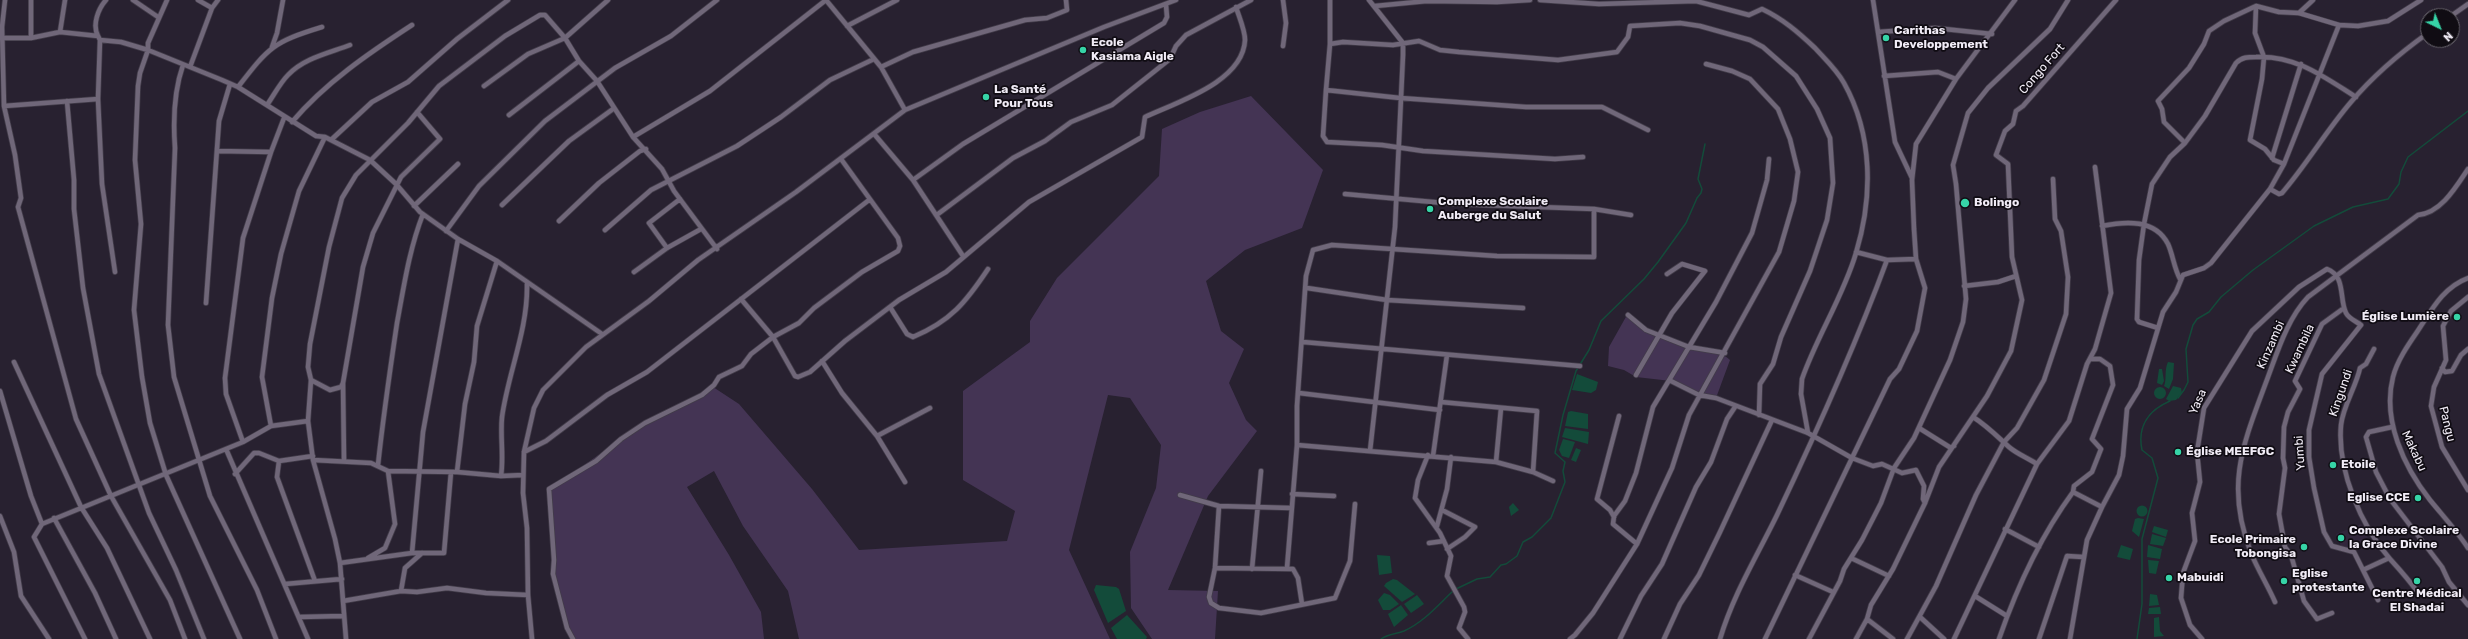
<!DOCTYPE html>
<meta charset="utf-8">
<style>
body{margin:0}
#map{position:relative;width:2468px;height:639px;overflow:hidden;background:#282130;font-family:Rubik,sans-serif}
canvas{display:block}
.north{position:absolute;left:2420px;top:8px;width:40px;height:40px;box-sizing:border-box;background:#100c13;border:1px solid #6a666e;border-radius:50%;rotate:137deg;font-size:11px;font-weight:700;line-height:16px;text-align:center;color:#f1ecf6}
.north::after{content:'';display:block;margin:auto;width:14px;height:18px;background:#36d4a7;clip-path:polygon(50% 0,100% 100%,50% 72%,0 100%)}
</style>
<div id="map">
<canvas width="2468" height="639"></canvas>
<div class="north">N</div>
</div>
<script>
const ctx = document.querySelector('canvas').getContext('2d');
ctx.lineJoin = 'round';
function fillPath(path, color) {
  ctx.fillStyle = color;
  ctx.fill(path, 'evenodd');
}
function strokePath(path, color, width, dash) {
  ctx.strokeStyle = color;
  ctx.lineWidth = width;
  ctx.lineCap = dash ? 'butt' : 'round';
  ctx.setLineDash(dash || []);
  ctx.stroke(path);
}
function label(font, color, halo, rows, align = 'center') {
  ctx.font = font + ' Rubik,sans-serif';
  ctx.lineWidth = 3.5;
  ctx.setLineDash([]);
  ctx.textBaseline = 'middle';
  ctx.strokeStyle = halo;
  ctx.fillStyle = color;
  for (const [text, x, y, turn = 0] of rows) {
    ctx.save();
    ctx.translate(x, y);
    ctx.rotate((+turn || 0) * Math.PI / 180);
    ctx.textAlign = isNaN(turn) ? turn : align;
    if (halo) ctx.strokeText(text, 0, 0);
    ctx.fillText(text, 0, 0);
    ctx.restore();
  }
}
fillPath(new Path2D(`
 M2361 524 2369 540 2352 549 2341 546 2336 534Z`), '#31263b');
fillPath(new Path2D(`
 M1251 96 1323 170 1302 228 1245 250 1206 281 1221 331 1244 349 1229 383 1246 420 1257 431 1208 496 1168 590 1218 591 1215 639H1152L1131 608 1130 552 1156 488 1161 445 1130 398 1108 395 1069 550 1110 639H799L788 591 743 526 714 471 687 487 729 555 761 612 764 639H574C551 593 553 540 550 489L651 418 704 392 710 385 739 404 812 489 859 550 1007 541 1015 511 963 480V391L1030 342V321L1057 278 1159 176 1162 129 1200 112Z
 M1627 315C1644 329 1668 341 1688 348 1702 352 1719 349 1730 360L1716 398 1699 395 1671 381 1636 377 1624 370 1608 366 1609 347Z`), '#443454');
fillPath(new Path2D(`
 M2168 362 2174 363 2173 379 2169 389 2164 386C2167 380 2164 370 2168 362Z
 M2159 369H2162L2164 381 2162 385 2157 383Z
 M1577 374 1598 382 1596 390 1591 393 1572 390Z
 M2173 386 2181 388 2182 393 2176 400 2169 401 2166 399Z
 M2154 393a6 6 0 1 1 12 0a6 6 0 1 1-12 0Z
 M1571 411 1588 414V429L1565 426 1568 412Z
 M1565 428 1589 432 1588 444 1562 437Z
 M1563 439 1575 442 1569 458 1562 456 1559 450Z
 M1576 448 1581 450 1576 462 1571 460Z
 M1513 503 1519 510 1511 516 1509 507Z
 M2136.5 511a5.5 5.5 0 1 1 11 0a5.5 5.5 0 1 1-11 0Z
 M2138 518 2144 519 2139 537 2132 531 2135 519Z
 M2154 526 2168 530 2166 537 2152 532Z
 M2152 534 2166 538 2163 546 2150 544Z
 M2121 545 2133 549 2130 560 2117 557Z
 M2148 545 2162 549 2160 559 2147 557Z
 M1377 555 1390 556 1392 573 1379 575Z
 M2148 560 2159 561 2156 574 2149 573Z
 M1393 579 1397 580 1415 594 1402 602 1384 586 1386 583Z
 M1096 585 1116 587 1119 589 1126 611 1108 623 1094 590Z
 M1384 593 1390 595 1399 604 1390 610H1383L1378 600Z
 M2150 594 2157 595 2159 605 2149 606Z
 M1417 595 1424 604 1411 613 1404 604Z
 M1401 605 1408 615 1394 627 1388 614Z
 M2160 607 2161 614H2148L2149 608Z
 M1127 615 1147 637 1146 639H1117L1111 628Z
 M2159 617 2160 631 2164 636 2154 637V618Z`), '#134b3a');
strokePath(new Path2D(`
 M2178 398 2184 390 2188 382 2186 349 2193 325 2197 319 2209 312 2221 297 2253 270 2314 226 2353 207 2388 199 2399 184 2401 172 2408 157 2468 111
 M1456 589 1477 579 1490 577 1501 565 1506 564 1517 556 1523 542 1532 537 1551 518 1565 482 1563 471 1565 462 1555 453 1563 415 1576 371 1589 350 1601 321 1644 279 1658 262 1686 223 1697 198 1701 193 1702 189 1698 179 1705 144
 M1381 639C1388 634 1396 634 1404 631 1424 622 1438 605 1453 591
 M2137 639 2142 604V539L2158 478 2152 458 2142 450C2137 426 2149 410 2170 401`), '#134b3a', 1.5);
const street = new Path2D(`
 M5 0 2 27 4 106 15 155 21 198 18 207 76 419 111 496 170 600 185 639
 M133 0 158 17
 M167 0 148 43V50L140 73 138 86 135 160 141 224 134 310 142 377 150 423 166 475 240 639
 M198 0 212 8
 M826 0 881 67 905 110
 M1283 0 1286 23 1283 46
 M1330 0V44L1326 90 1400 98 1526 107H1602L1648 130
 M1369 0 1403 43V55L1395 227 1370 451
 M1540 0 1599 4 1696 1 1749 15 1762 9C1783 19 1798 32 1815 48 1825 59 1837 70 1844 83 1873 135 1873 197 1856 253 1843 297 1817 336 1802 379L1801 394 1808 433
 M1873 0 1895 142 1912 178
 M1375 6 1427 1 1497 2 1530 0
 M2256 6 2255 33 2264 57 2262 79 2250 140 2265 149 2274 160 2284 164
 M2299 13 2313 0
 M2451 16 2468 4
 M847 26 897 0
 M60 32 65 0
 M1878 32 1935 28 1992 34
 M98 36C92 25 98 9 106 0
 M0 38H31L60 32 98 36 100 40 121 42 148 50 222 80 238 87 316 136 325 137 370 160 396 184 420 212 458 239 497 261 602 334
 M31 38V0
 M100 40 98 99 102 184 115 272
 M1330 44 1343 42 1393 45 1419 41 1440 50 1459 52 1558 60 1617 52 1628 37 1630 26 1680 23 1700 26 1750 40 1763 47 1796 76 1817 109 1830 138 1833 183 1827 220 1810 271 1781 337 1773 364 1760 384 1759 415
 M272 47 277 33 283 0
 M183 65C174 91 173 121 175 148L168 325 174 377 210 496 257 590 276 639
 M190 67 212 8 218 0
 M881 67 913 52 1025 20 1047 18 1067 10 1066 0
 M1884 76 1938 72 1956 79
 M484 86 528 54 565 38 608 0
 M238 87C269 47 273 42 322 27
 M1326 90 1323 136 1327 142 1382 145 1423 151 1555 159 1583 157
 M67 101 74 180V209L83 288 99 374 149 513 176 570 204 639
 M267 105C274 95 280 83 288 75 304 58 329 53 350 45
 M4 106 98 99
 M509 115 579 61
 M292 122C325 83 369 53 412 25
 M875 135 913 180 963 256
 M633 137 710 91 826 0
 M331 140 372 102 408 82 457 39 508 0
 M2185 143 2164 122 2162 109 2158 101 2189 68 2204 44 2209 31 2224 21 2256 6 2279 12 2299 13 2339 25 2358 26 2388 21 2421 0
 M217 151 271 152
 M2272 158 2301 64
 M913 180 963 144 1164 23 1167 17 1166 5
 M2270 189 2279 194 2282 193C2307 164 2326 131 2351 102 2373 76 2400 53 2428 33
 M1345 194 1455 204 1594 209 1631 215
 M680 199 649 223 667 248 701 229
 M502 205 569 141 613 109
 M414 206 458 164
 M938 214 1013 158 1045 141 1071 122 1112 105 1170 59 1176 46 1186 35 1251 0
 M559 221 599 183 640 151 646 149
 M2102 226C2126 221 2155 219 2168 244 2173 255 2174 268 2180 279
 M605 230 651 190 737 146 781 117 830 80 874 59
 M446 231 479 186 545 121 615 68 671 36 717 0
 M1856 252 1887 260
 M634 272 667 248
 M2468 278C2443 287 2431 311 2417 332 2408 345 2397 361 2393 377 2382 420 2404 467 2430 500 2443 516 2457 531 2468 548
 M1964 286 1998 282 2016 276
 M1307 288 1387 300 1523 308
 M2468 297 2451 311 2443 326 2446 360 2434 387 2431 406 2442 447 2468 490
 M741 299 773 337 795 376 798 377 810 372 845 341 899 300 946 272 1029 202 1142 137 1145 117C1177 102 1243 82 1245 40 1245 30 1239 17 1236 7
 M206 303 219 121 230 84
 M890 307 907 334 913 337C951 321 966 302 988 269
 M1628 315 1646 330 1689 347 1725 353
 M2158 328 2139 322 2137 319 2139 260 2144 224 2152 184 2170 157 2185 143 2205 116 2236 63C2242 57 2248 57 2256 57 2296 55 2324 77 2356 97
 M1303 342 1580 366
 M2374 349 2366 364 2360 368C2356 387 2343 406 2341 425 2337 470 2361 526 2390 559 2401 571 2410 581 2419 594
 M822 361 842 393 877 436 905 482
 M14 362 81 507 107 548 150 639
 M2442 368 2445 372 2452 371 2461 355 2468 349
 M1636 375 1672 313 1705 271 1682 264 1667 274
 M311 380 330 390 341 387 343 383
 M1671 381 1699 395 1716 398 1808 433 1852 458 1873 466 1882 464 1902 473 1916 470 1924 486 1923 499 1925 503
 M0 391 31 496 42 524 34 537 85 639
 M1299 393 1440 410
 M1441 402 1537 411 1533 472
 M1973 417C1986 425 1998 437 2009 447 2017 454 2028 458 2037 464
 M271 426 262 377 272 298 281 254 299 191 325 137
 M2392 427 2369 432 2366 437 2376 472 2390 499 2442 567 2449 582 2468 605
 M1919 428 1951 448 1954 446
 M877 436 930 408
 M243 442 226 394 225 378 243 238 271 152 284 118
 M1297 445 1496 462 1533 472 1553 481
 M226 449 308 639
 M524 452 546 441 607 395 647 372 869 200
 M1428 455 1418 480 1415 498 1440 533 1451 556 1447 576 1464 607 1465 612 1459 628 1468 639
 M1433 456 1447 355
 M313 460 371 463 388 471 457 472 501 476C504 456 500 436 502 417 508 373 528 330 527 284
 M344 460 343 383 363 267 373 233 401 177 440 139 417 112
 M279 461 277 477 315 581
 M1496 462 1501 408
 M378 465C383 418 390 370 397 323 404 286 409 250 423 214
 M457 472 465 404 474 362 477 326 497 261
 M235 474 254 453H259L279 461 313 456
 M501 476 523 475
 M2073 492 2102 507
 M1292 494 1334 496
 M1180 495 1219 506 1291 508
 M1219 506 1215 568 1209 597 1211 603 1219 608 1261 613 1335 598 1350 561 1355 504
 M1442 510 1475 527 1465 537 1447 549
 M0 516 14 552 21 596 49 639
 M1614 517 1610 510 1597 499 1619 416
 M54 518 95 593 116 639
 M42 524 243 442 271 426 308 421
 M1437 526 1447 489 1451 457
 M2005 529 2039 547
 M1429 543 1444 541
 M1637 544 1613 524 1614 516 1625 501 1636 473 1653 407 1716 302 1752 233 1767 180 1769 159
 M412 553 423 432 458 239
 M368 558 385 548 395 524 388 471
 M1851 558 1889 576
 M340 563 412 553H444L451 472
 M1215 568 1293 569 1298 578 1302 604
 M1287 568 1297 445V406L1306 276 1313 250 1332 245 1497 256 1594 257V209
 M1252 569 1261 471
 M2363 570 2389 558
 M1795 575 1833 592
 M285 584 342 579
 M401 591 405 568 422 553
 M1975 596 2007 616
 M343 601 401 591 417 592 447 588 486 593 528 595
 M2275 602C2268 586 2258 570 2251 553 2224 484 2244 442 2268 377 2278 350 2288 318 2308 297L2418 215C2441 213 2456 187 2468 169
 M2332 613 2317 619 2304 601 2291 555 2285 547 2279 514 2285 468 2283 458 2284 427 2288 412 2300 389 2295 381 2322 324 2344 308
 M299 617 343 616
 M1920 617 1944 639
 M1867 619 1893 639
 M346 639 340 563 335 539 313 460 308 421 311 380 308 367 310 344 329 247 342 198 356 175 408 123 439 86 505 36 540 15H545L565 38 579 61 597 81 633 137 662 169 674 191 717 249
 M532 639 528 595 527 528 523 493 524 452 534 408 543 390 586 347 649 301 698 260 796 192 905 110 1104 27 1176 0
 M573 639 567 628 553 574 554 560 549 489 596 461 621 439 645 423 702 395 714 385 719 377 742 366 751 354 773 337 799 323 814 308 862 272 898 251 900 246 898 238 841 159
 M1570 639 1575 635 1593 613 1637 544 1672 468 1689 415 1779 252 1794 201 1798 172 1790 139 1778 109 1750 79 1732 71 1706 64
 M1620 639 1641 596 1662 564 1696 487 1711 462 1727 419 1735 407
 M1664 639 1680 604 1699 575 1720 532 1772 420
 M1720 639C1733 595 1757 556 1777 515 1817 431 1855 347 1887 260L1916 259
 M1765 639 1890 379 1899 369 1917 331 1925 288 1916 259 1914 229 1912 180 1916 144 1956 79 2015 0
 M1809 639 1840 581 1844 569 1862 540 1881 503 1894 468 1914 438 1950 360 1963 322 1966 299 1956 184 1953 165 1968 113 1988 88 2050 29 2068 0
 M1856 639 1867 619 1871 605 1893 569 1925 503 1939 467 1987 396 2011 351 2022 300 2012 257 2008 164 1996 155 2005 131 2013 124 2016 111 2023 106 2116 0
 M1907 639 1936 586 1976 495 2004 442 2017 428 2044 380 2066 314 2068 277 2061 231 2055 219 2053 179
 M1954 639 2037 464 2069 421 2087 364 2095 349 2111 293 2095 167
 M1999 639C2017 587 2040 537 2073 492L2074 486 2092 472 2101 449 2092 439 2113 385 2110 366 2100 359H2091
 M2039 639 2067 556 2083 557
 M2070 639 2087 540 2102 507 2119 475 2123 456 2127 409 2140 388 2163 312 2176 292 2183 275 2204 268 2211 263 2270 189 2284 164 2339 25
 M2202 639 2190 625 2181 598 2183 573 2195 541 2192 513 2200 482 2197 452 2204 408 2252 331 2299 287 2327 269C2346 276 2339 299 2346 313 2349 319 2356 321 2361 325L2322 374 2309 430V457L2314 488 2324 532 2332 546 2354 552 2378 600`);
strokePath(street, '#423c49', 6);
strokePath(street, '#706779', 4.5);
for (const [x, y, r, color] of [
 [1886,38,4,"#36d4a7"],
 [1083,50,4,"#36d4a7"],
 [986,97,4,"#36d4a7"],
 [1965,203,5,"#36d4a7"],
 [1430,209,4,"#36d4a7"],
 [2457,317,4,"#36d4a7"],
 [2178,452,4,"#36d4a7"],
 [2333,465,4,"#36d4a7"],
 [2418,498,4,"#36d4a7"],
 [2341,538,4,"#36d4a7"],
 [2304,547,4,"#36d4a7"],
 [2169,578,4,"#36d4a7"],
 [2284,581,4,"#36d4a7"],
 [2417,581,4,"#36d4a7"]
]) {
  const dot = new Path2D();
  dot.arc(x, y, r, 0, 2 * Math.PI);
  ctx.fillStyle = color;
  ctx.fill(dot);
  strokePath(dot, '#100c13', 1.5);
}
label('bold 12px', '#f1ecf6', '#100c13', [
 ["Carithas",1894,31],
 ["Developpement",1894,45],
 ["Ecole",1091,43],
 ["Kasiama Aigle",1091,57],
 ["La Santé",994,90],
 ["Pour Tous",994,104],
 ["Complexe Scolaire",1438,202],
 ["Auberge du Salut",1438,216],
 ["Bolingo",1974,203],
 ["Église Lumière",2449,317,"right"],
 ["Église MEEFGC",2186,452],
 ["Etoile",2341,465],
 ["Eglise CCE",2410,498,"right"],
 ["Complexe Scolaire",2349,531],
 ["la Grace Divine",2349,545],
 ["Ecole Primaire",2296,540,"right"],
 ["Tobongisa",2296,554,"right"],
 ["Eglise",2292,574],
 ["protestante",2292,588],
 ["Mabuidi",2177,578],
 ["Centre Médical",2417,594,"center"],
 ["El Shadai",2417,608,"center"]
], 'left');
label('12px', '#f1ecf6', '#100c13', [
 ["Congo Fort",2042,69,-49],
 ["Kinzambi",2271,345,-66],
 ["Kwambila",2300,349,-65],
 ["Kingundi",2341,393,-71],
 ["Yasa",2198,402,-67],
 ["Pangu",2447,424,76],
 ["Makabu",2414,451,65],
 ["Yumbi",2300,453,-94]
]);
</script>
